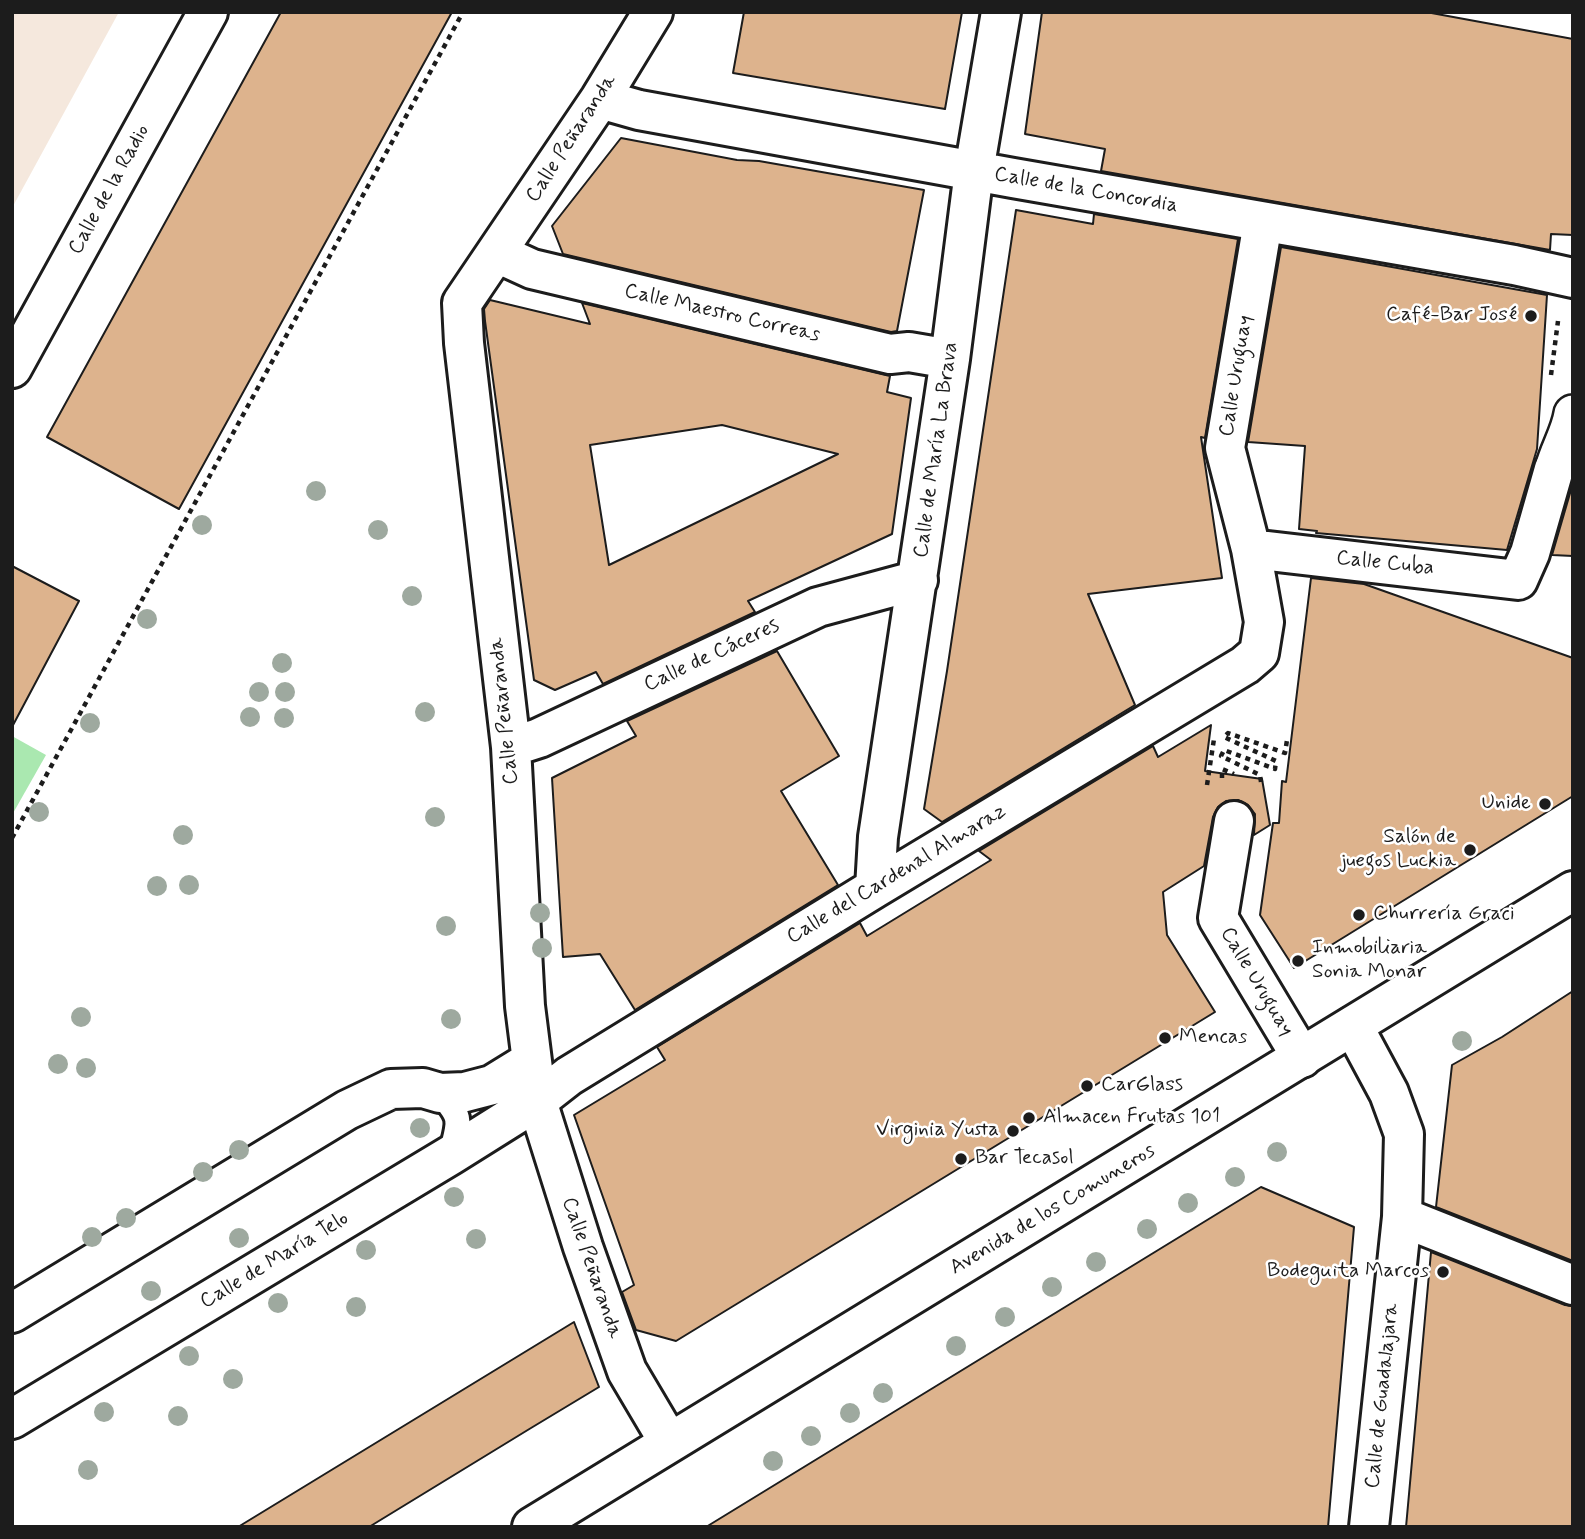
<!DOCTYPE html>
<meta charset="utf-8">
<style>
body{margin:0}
#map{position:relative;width:1585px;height:1539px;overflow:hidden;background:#fff;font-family:Mynerve,sans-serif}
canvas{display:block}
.frame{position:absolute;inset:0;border:14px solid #1c1c1c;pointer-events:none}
</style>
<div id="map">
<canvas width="1585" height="1539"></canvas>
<div class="frame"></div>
</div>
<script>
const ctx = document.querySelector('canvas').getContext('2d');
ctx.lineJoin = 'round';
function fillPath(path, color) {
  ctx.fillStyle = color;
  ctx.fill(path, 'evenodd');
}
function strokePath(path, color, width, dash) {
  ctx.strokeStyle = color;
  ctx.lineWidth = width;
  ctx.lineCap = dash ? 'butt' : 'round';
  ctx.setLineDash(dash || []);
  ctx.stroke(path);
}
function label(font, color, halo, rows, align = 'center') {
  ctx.font = font + ' Mynerve,sans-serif';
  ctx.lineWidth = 5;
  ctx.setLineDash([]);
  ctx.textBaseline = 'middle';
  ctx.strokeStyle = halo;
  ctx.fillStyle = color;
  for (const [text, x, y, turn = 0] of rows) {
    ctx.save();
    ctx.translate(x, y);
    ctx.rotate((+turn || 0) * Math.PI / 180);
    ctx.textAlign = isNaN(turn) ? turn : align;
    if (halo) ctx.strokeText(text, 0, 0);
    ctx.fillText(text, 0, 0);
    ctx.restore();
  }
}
fillPath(new Path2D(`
 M12 12H119L12 208Z`), '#f5e8dd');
fillPath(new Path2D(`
 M12 736 46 755 12 815Z`), '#aae8b0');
const building = new Path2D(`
 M281 12H452L179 509 47 437Z
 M744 12H962L945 109 733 73Z
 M1042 12H1426L1573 39V235L1551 234 1550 250 1101 171 1105 149 1025 134Z
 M621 138 737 160 759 161 924 190 897 331 891 332 563 254 552 226Z
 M1016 210 1093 224 1094 214 1238 239 1205 438 1201 437 1222 578 1088 594 1135 705 942 822 924 809 947 671Z
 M1281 247 1547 295 1537 449 1507 550 1316 533 1317 531 1299 529 1305 446 1248 442Z
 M490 300 590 324 582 303 890 376 887 392 911 398 892 534 748 601 755 612 603 684 596 672 555 690 534 680 485 321 484 309ZM722 425 838 454 609 565 590 445Z
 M1573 483V556L1552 555Z
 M12 566 79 601 12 727Z
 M1311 578 1364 584 1573 658V796L1294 968 1260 915 1273 823H1279L1282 781 1286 782Z
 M777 651 839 756 781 791 838 885 635 1010 600 954 563 957 552 778 636 736 627 721Z
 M1211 725 1205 771 1262 779 1270 825 1254 835 1255 814 1248 805 1238 800 1226 801 1218 807 1213 817 1204 866 1163 892 1167 935 1215 1012 676 1341 636 1330 622 1292 634 1285 574 1115 665 1060 657 1047 860 923 867 936 991 860 979 851 1153 746 1158 757Z
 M1573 991V1261L1436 1207 1452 1065 1502 1037Z
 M1261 1187 1354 1227 1328 1527H706Z
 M1431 1252 1565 1305 1573 1306V1527H1406Z
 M574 1322 599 1387 531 1428 369 1527H238Z`);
fillPath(building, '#ddb38d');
strokePath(building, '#1c1c1c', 2);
const service = new Path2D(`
 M440 1093C464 1120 459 1121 451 1155`);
const pedestrian = new Path2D(`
 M1554 469C1559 450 1570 433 1573 414`);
const minor = new Path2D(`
 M653 12 600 99 462 303 464 343 511 747 525 1006 537 1101 583 1247 627 1371 669 1442
 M600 99 639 110 1013 178 1514 265 1573 278
 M497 253 532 269 890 354 909 352 950 359
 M12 368 208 12
 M1251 549 1518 580 1530 553 1554 469
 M511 747 539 738 818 607 918 580
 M1234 821 1218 918 1302 1058
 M875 888 878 837 950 359 974 171 1001 12
 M1353 1026 1389 1093 1404 1134 1402 1217 1369 1527
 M1402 1217 1573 1285
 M12 1313 347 1110 391 1089 423 1088 440 1093 465 1092 492 1085 531 1061
 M12 1419 451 1155 537 1101 569 1076 875 888 1245 665 1259 653 1264 622 1251 549 1225 448 1263 222`);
const primary = new Path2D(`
 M532 1527 1573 891`);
strokePath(service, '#1c1c1c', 30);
strokePath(pedestrian, '#1c1c1c', 42);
strokePath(minor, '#1c1c1c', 44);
strokePath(primary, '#1c1c1c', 44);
strokePath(new Path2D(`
 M1551 375 1558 321
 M1222 778V769L1234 774
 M1261 782 1260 775 1221 756 1224 750 1275 769 1276 761 1224 737 1228 733 1285 753 1287 740
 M1207 785 1214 739
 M12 838 463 12`), '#1c1c1c', 4.5, [5, 5]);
strokePath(service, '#fff', 24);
strokePath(pedestrian, '#fff', 37);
strokePath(minor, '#fff', 38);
strokePath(primary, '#fff', 38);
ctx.fillStyle = '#9ea99f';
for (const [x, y] of [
 [316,491],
 [202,525],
 [378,530],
 [412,596],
 [147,619],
 [282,663],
 [259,692],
 [285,692],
 [425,712],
 [250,717],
 [284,718],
 [90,723],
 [39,812],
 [435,817],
 [183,835],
 [189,885],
 [157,886],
 [540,913],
 [446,926],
 [542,948],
 [81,1017],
 [451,1019],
 [1462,1041],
 [58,1064],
 [86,1068],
 [420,1128],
 [239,1150],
 [1277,1152],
 [203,1172],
 [1235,1177],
 [454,1197],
 [1188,1203],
 [126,1218],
 [1147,1229],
 [92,1237],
 [239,1238],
 [476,1239],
 [366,1250],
 [1096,1262],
 [1052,1287],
 [151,1291],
 [278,1303],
 [356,1307],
 [1005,1317],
 [956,1346],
 [189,1356],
 [233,1379],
 [883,1393],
 [104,1412],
 [850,1413],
 [178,1416],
 [811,1436],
 [773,1461],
 [88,1470]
]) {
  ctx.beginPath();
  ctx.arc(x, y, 10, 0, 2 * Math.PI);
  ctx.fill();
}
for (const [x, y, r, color] of [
 [1531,316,7,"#1c1c1c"],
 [1545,804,7,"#1c1c1c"],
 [1470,850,7,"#1c1c1c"],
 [1359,915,7,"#1c1c1c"],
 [1298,961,7,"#1c1c1c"],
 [1165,1038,7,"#1c1c1c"],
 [1087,1086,7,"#1c1c1c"],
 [1029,1118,7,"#1c1c1c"],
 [1013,1131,7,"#1c1c1c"],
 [961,1159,7,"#1c1c1c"],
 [1443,1272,7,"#1c1c1c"]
]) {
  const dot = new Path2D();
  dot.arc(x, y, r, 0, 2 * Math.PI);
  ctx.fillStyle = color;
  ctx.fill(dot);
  strokePath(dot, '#fff', 2.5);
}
label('21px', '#1c1c1c', '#fff', [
 ["Calle Peñaranda",572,139,-57],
 ["Calle de la Radio",110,190,-61],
 ["Calle de la Concordia",1086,191,10],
 ["Calle Maestro Correas",722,314,13],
 ["Calle Uruguay",1237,376,-81],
 ["Calle de María La Brava",937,450,-82],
 ["Calle Cuba",1385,564,6],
 ["Calle de Cáceres",712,656,-25],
 ["Calle Peñaranda",505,711,-96],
 ["Calle del Cardenal Almaraz",897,875,-31],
 ["Calle Uruguay",1256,982,59],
 ["Avenida de los Comuneros",1053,1210,-31],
 ["Calle de María Telo",275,1261,-31],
 ["Calle Peñaranda",591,1268,71],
 ["Calle de Guadalajara",1383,1396,-84]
]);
label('21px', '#1c1c1c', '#fff', [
 ["Café-Bar José",1517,316,"right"],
 ["Unide",1531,804,"right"],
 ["Salón de",1456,838,"right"],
 ["juegos Luckia",1456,862,"right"],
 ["Churrería Graci",1373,915],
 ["Inmobiliaria",1312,949],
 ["Sonia Monar",1312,973],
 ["Mencas",1179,1038],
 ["CarGlass",1101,1086],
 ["Almacen Frutas 101",1043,1118],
 ["Virginia Yusta",999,1131,"right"],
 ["Bar Tecasol",975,1159],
 ["Bodeguita Marcos",1429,1272,"right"]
], 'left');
</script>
